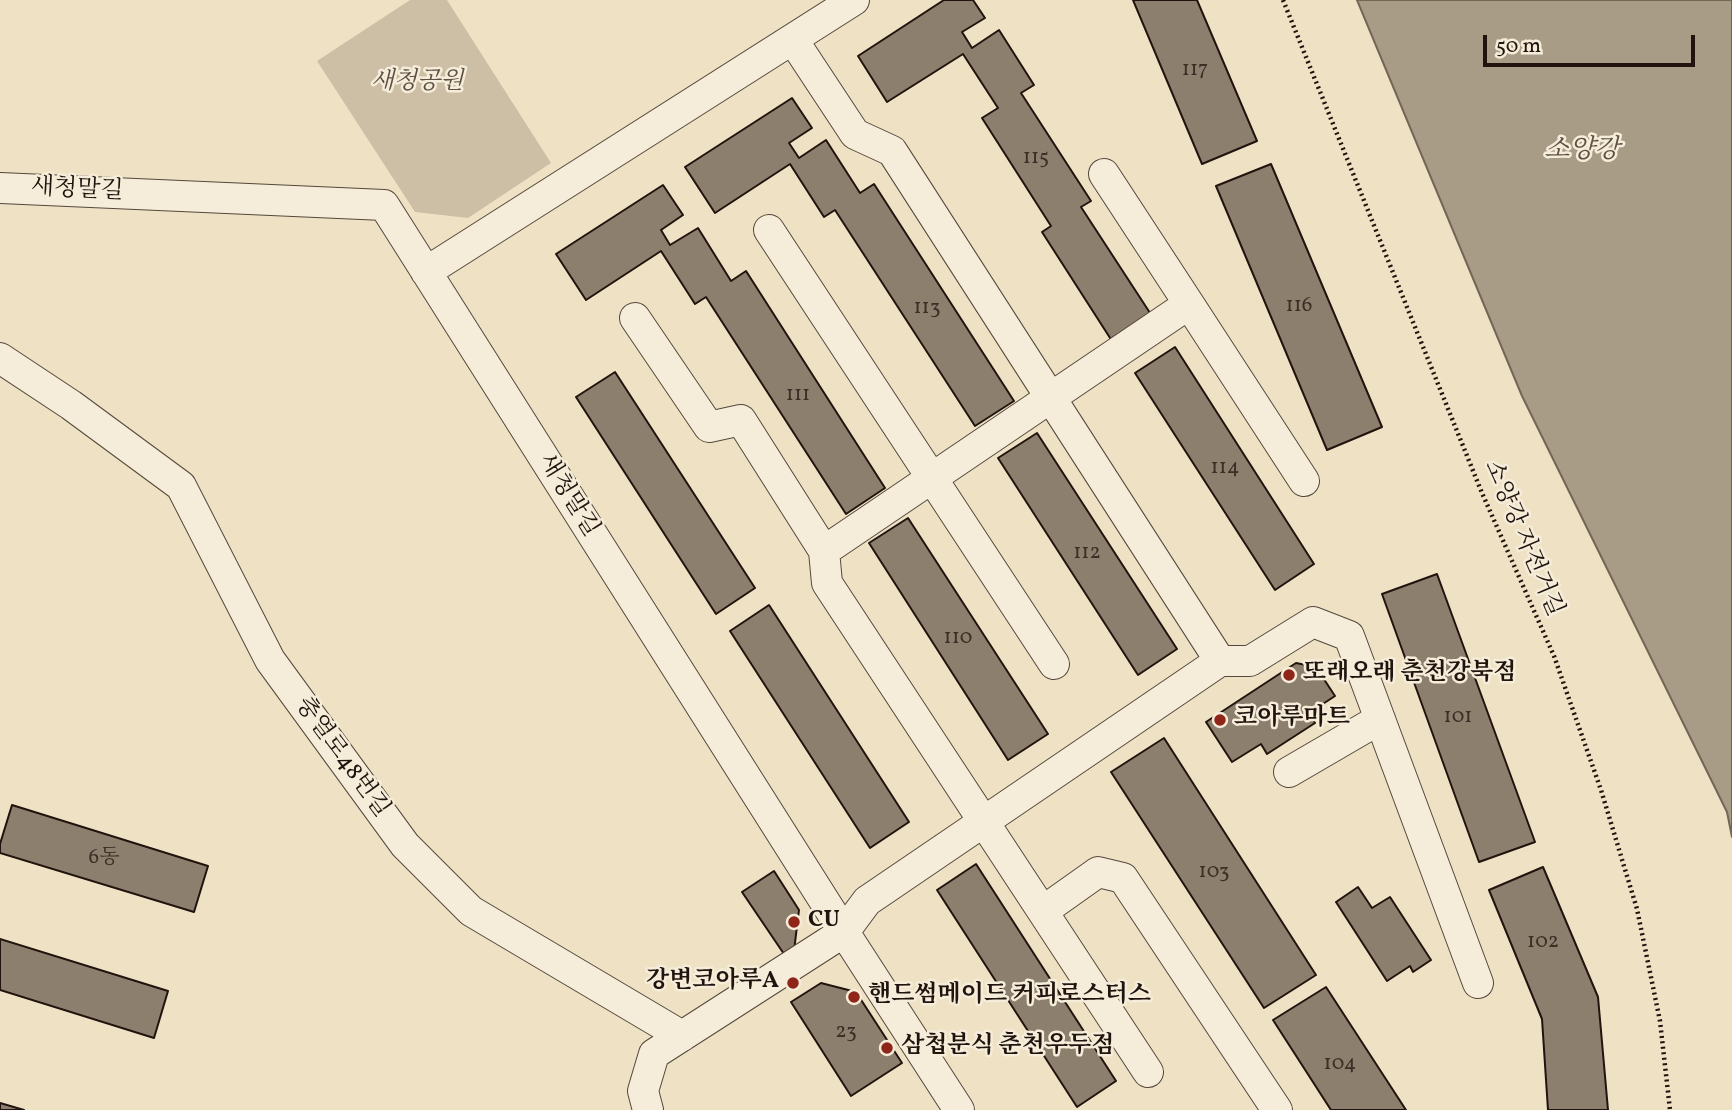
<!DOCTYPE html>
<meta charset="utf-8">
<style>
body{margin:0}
#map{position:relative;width:1732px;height:1110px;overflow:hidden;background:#efe2c4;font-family:Vollkorn,serif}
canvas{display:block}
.scale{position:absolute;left:1483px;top:35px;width:212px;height:32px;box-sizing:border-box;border:4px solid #21140e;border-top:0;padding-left:9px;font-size:21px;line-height:24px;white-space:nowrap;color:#21140e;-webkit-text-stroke:5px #f5ecd9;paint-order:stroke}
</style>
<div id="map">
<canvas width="1732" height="1110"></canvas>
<div class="scale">50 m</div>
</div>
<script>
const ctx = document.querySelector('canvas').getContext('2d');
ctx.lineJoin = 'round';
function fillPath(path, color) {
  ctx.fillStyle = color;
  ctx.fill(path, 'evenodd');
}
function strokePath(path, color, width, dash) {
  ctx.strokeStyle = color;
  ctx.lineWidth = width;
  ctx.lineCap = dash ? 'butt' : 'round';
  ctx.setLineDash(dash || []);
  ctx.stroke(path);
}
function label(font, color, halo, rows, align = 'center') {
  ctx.font = font + ' Vollkorn,"Noto Serif KR",serif';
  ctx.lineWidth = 5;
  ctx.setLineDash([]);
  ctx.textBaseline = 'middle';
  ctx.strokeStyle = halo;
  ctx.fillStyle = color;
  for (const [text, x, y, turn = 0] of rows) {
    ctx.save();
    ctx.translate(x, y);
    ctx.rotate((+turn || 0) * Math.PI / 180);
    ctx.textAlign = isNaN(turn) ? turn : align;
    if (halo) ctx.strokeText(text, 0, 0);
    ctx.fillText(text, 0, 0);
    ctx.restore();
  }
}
fillPath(new Path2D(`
 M410 0H447L551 163 468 218 415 212 317 61Z`), '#ccbfa5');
const water = new Path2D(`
 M1357 0H1732V837L1727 812 1522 396Z`);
fillPath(water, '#a99c86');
strokePath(water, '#736656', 2);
const building = new Path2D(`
 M944 0H973L985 18 962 32 972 48 999 30 1034 85 1021 93 1091 201 1081 207 1152 316 1112 341 1042 232 1051 226 982 118 998 108 963 54 887 102 858 56Z
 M1133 0H1197L1257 141 1202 164Z
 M792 98 812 128 789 143 799 158 826 140 860 193 874 184 1014 401 975 426 835 210 824 217 790 164 715 213 685 167Z
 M1271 164 1382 427 1327 450 1216 186Z
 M663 185 683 215 661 230 670 245 698 228 731 281 746 271 885 488 846 514 706 297 695 304 661 251 586 300 556 254Z
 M1175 347 1314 564 1275 590 1135 373Z
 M615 372 755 588 716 614 576 397Z
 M1037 433 1177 649 1138 675 998 458Z
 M908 518 1048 734 1008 760 869 543Z
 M1437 574 1535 842 1479 862 1382 594Z
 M769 605 909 822 870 848 730 631Z
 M1296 663 1316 667 1335 696 1309 713 1315 723 1267 754 1261 744 1232 762 1206 722Z
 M1164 738 1316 975 1264 1008 1111 772Z
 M12 805 208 866 194 912 0 853V844Z
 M976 864 1116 1081 1077 1107 937 890Z
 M1543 867 1598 997 1608 1110H1548L1542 1019 1489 890Z
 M774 871 799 910 794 951 786 957 742 892Z
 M1358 887 1372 908 1390 897 1431 960 1413 972 1410 966 1387 981 1336 902Z
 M0 939 168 991 154 1038 0 990Z
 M821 983 856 992 902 1063 851 1096 791 1002Z
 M1326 987 1406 1110H1331L1273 1020Z
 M0 1103 24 1110H0Z`);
fillPath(building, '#8c7f6d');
strokePath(building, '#21140e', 2);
const minor = new Path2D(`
 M793 40 855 134 892 151 1220 661
 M1104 174 1189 304
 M0 188 384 205 844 932 959 1110
 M769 230 1054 664
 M426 272 854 0
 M635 318 709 427 741 420 824 551 827 583 1148 1072
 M0 358 71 405 181 486 270 660 405 845 471 911 682 1036
 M824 551 1189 304 1304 481
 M1289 772 1380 719
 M1043 911 1098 872 1123 878 1277 1110
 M648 1110 643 1091 654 1054 844 932 867 901 1220 661H1250L1313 622 1349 636 1478 983`);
strokePath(minor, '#54483c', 32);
strokePath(new Path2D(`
 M1283 0 1482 493 1554 656 1601 790 1637 909 1660 1021 1670 1110`), '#21140e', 4.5, [2, 3.5]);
strokePath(minor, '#f5ecd9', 30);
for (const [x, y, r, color] of [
 [1289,675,7,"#8f2418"],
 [1220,720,7,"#8f2418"],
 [794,922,7,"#8f2418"],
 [793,983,7,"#8f2418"],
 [854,997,7,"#8f2418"],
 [887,1048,7,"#8f2418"]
]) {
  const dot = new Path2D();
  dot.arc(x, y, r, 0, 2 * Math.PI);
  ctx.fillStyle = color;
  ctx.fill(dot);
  strokePath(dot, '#f5ecd9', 2.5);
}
label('21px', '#3c2f26', null, [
 ["117",1195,71],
 ["115",1036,159],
 ["116",1299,307],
 ["113",927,309],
 ["111",798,396],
 ["114",1225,469],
 ["112",1087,554],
 ["110",958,639],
 ["101",1458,718],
 ["6동",104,859],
 ["103",1214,873],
 ["102",1543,943],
 ["23",846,1033],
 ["104",1340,1065]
]);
label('italic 24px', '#5d5043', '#f5ecd9', [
 ["새청공원",417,84]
]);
label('24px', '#21140e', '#f5ecd9', [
 ["새청말길",77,191,3],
 ["새청말길",567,496,58],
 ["소양강 자전거길",1522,539,67],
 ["충열로48번길",341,758,54]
]);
label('bold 24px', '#21140e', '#f5ecd9', [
 ["또래오래 춘천강북점",1303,675],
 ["코아루마트",1234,720],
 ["CU",808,922],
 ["강변코아루A",779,983,"right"],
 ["핸드썸메이드 커피로스터스",868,997],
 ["삼첩분식 춘천우두점",901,1048]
], 'left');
label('italic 26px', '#5e5144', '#f5ecd9', [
 ["소양강",1582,152]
]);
</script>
